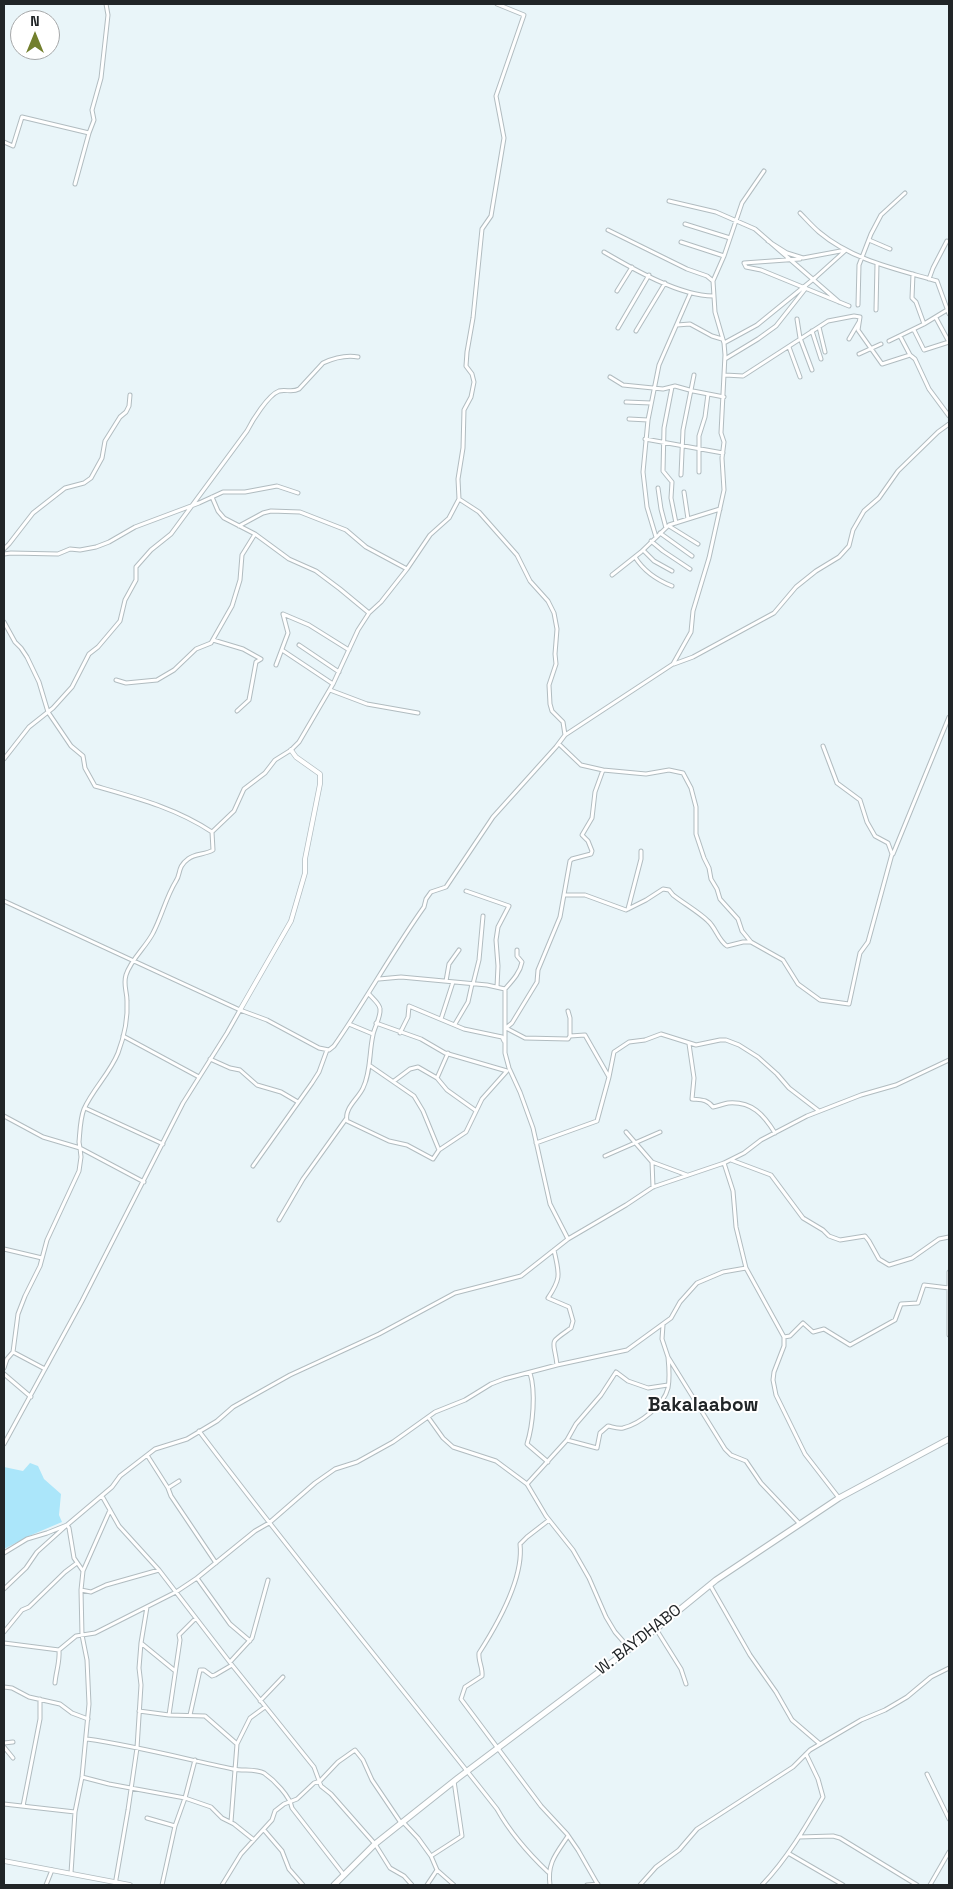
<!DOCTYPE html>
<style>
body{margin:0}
#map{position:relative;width:953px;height:1889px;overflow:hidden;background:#e9f5f9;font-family:"Space Grotesk",sans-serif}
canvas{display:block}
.frame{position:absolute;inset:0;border:5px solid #212527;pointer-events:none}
.north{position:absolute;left:10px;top:10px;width:50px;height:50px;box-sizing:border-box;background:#fff;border:1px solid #a6a8a9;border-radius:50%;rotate:0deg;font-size:14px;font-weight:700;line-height:20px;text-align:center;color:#212527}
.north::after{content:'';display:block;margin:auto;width:18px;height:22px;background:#727f2d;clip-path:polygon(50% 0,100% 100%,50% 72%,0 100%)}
</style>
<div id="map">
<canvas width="953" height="1889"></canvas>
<div class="frame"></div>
<div class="north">N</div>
</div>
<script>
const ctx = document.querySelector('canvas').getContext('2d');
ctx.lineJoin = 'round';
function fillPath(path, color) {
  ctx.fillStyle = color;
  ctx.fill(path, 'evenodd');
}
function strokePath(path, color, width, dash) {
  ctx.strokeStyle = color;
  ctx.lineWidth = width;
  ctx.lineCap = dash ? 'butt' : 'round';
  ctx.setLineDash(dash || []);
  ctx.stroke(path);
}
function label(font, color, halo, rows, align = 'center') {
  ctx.font = font + ' "Space Grotesk",sans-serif';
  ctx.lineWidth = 4;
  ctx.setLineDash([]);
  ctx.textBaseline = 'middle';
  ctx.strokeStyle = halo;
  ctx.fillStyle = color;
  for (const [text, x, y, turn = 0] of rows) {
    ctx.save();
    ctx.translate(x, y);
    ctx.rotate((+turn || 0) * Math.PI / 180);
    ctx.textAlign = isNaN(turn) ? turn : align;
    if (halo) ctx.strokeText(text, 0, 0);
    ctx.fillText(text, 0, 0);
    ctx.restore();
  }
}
fillPath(new Path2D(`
 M30 1463 38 1466 44 1479 61 1494 59 1515 62 1522 29 1536 4 1549V1467L23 1471Z`), '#abe6fa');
const minor = new Path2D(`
 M4 142 13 146 22 117 89 133
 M75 184 89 133 94 120 92 110 101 78 108 15 106 4
 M669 201 716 212 755 229 839 302
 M800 213C806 219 812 226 819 232 852 260 896 269 937 281L949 314
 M685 224 730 238
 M608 230 687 269 707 276 713 281
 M869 240 890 249
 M681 242 724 256
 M604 252C633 269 680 296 713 296
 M800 259 744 263 746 267 761 270 849 306
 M913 274 912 298 916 302 924 324
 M929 279 933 268 947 241
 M617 291 632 267
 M858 305 859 265 871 234 881 215 905 193
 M876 310 877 264
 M936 318 949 342
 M797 319 800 338 812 370
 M677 325 690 324 712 336 722 339
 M819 327 825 352
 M618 328 649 275
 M914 330 924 350 949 342
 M636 331 665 283
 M812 331 821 359
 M900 336 910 355 915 359 929 389 949 416
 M849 339 859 322
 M889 341 924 324 947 310
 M724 343 757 325 816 277 846 250 803 258 787 253 768 241
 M789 347 800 377
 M859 354 881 344
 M725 359 758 339 776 326 806 288
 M725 375 743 376 828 321 854 316 860 317 858 330 882 364 910 355
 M610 377 623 385 663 389 675 386 693 391 724 397
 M672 387 664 428 663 471 672 482 671 498 676 523
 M626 402 651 403
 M629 419 648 420
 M645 439 723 453
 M699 472V436L705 417 708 394
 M681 475 683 430 694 375
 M658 488 661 509 666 528
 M684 492 688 519
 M212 497 218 511 224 518 255 534 289 559 316 571 340 589 369 613
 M239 526 263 513 271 511 300 512 346 530 366 547 407 569
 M669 526 698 544
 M660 533 692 556
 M656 537 647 507 643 472 648 420 659 365 690 294
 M651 541 663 551 690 569
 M4 549 9 544 33 513 65 488 84 483 91 478 102 458 105 441 120 417 126 412 129 406 130 395
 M643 550 654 561 672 571
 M4 554 11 553 58 554 70 549 80 550 96 547 109 542 135 527 199 503 223 492H245L277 486 298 493
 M635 557C643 570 657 580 672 586
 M612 575 641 552 669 525 720 509
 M283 614 309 625 349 650
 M4 622 15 642 21 648 27 657 39 682 48 712 71 746 83 756 85 768 95 786C137 798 176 808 212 832
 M213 640 243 649 261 659 256 662 249 700 237 711
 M299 645 339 672
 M282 650 333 684
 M674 664 693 657 774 613 796 587 816 571 839 557 849 546 853 530 864 511 879 498 898 471 938 432 949 424
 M276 665 288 633 283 614
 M116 680 126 683 157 680 174 670 196 649 211 643 232 606 240 580 242 555 255 534
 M330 690 367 704 418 713
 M565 735 673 664 691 632 693 611 709 558 724 490 722 458 724 442 721 433 725 355 724 343 715 312 713 281 724 256 742 203 764 171
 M559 744 581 765 603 770 595 792 592 818 582 835 588 841 592 851 591 854 572 859 570 861 560 917 538 970 537 982 512 1023 506 1028 525 1038 568 1039 570 1036V1018L568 1011
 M4 759 29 727 53 708 72 687 89 654 98 647 120 621 125 600 136 580V567L151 550 171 534 247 431C252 421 268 395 279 391 286 389 292 393 299 389L323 363C334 358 347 355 358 357
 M603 770 646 774 669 770 683 773 691 788 696 807V834L704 858 709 868 711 879 717 889 720 899 738 919 742 931 751 942
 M893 854 949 717
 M466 891 509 906 498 927 496 940 498 966 497 987
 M564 895H585L626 910 646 900 663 889 669 890 673 895C683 903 699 912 708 921 716 928 718 940 727 946L743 942H751L783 960 798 984 820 1000 849 1004 860 953 868 942 892 854 888 843 875 836 867 822 860 800 837 783 823 746
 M4 901 240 1010
 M628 909 641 859V851
 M379 979 401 977 487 985 505 989V1053L509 1068 520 1092 533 1128 550 1204 568 1239
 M446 981 449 964 459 950
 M473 984 479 960 483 916
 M505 989C512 981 520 973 522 962L517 956V950
 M369 994C372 998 380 1004 380 1009 381 1017 374 1028 373 1035 369 1052 371 1072 363 1088 358 1099 344 1108 347 1121L389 1141 407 1145 433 1159 439 1150 466 1132 482 1099 507 1071
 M441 1019 453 982
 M376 1023 421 1039 445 1053 507 1071
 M349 1024 373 1034
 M455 1024 468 1002 472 984
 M400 1033 408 1017 409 1006 464 1029 502 1037 504 1041
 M123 1036 199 1077
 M689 1044 694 1078 692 1099C701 1100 707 1099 713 1107 718 1106 723 1104 728 1103 752 1101 764 1115 775 1133
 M210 1059 230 1068 240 1070 257 1085 281 1092 298 1102
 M369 1065 414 1096 423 1111 439 1150
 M609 1077 614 1052 629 1042 645 1040 661 1034 696 1045 720 1040H726L739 1045 758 1057 777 1074 789 1088 819 1111
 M437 1078 447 1090 475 1110
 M394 1081 410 1069 418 1067 437 1078 448 1053
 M85 1108 163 1144
 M4 1116 43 1137 80 1148 81 1157 79 1171 47 1240 40 1266 25 1296 18 1314 13 1352 45 1369
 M626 1132 652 1162 653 1187
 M536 1143 597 1121 609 1077 585 1035 570 1036
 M605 1156 660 1132
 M731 1160 771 1175 803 1218 823 1230 829 1236 840 1240 865 1236 869 1241 879 1259 889 1265 912 1258 939 1239 949 1237
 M652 1162 687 1175
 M253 1166 312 1083 319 1072 327 1050
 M144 1182 80 1148 79 1142C80 1132 80 1119 84 1109 93 1089 110 1073 118 1053 124 1037 128 1018 127 1001 127 991 123 985 126 975 131 959 146 947 153 933 162 916 166 897 176 881 181 874 177 867 188 859 195 853 205 855 213 850L212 832 234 811 244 789 265 773 275 760 291 750 299 742 333 684 358 630 369 613 381 602 407 569 430 535 449 518 459 499
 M279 1220 303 1179 346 1119
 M4 1249 42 1258
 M554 1250C559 1274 562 1277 548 1298L569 1307 573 1321 571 1328C547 1345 554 1338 557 1365
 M746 1268 784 1337V1346L774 1372 773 1380 776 1395 805 1454 839 1498
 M949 1272V1335
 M663 1325 662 1339 668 1357 725 1449 731 1455 746 1461 761 1483 799 1523
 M784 1337 790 1336 803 1323 813 1332 824 1329 850 1345 895 1320 901 1304 918 1303 924 1285 949 1288
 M4 1368 7 1359 13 1352
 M530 1373C536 1392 533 1425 527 1444L548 1462
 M4 1374 31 1397
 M428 1417 443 1438 453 1447 496 1461 527 1484 546 1516 573 1550 589 1578 606 1617 615 1632 629 1648
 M199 1431C295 1559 398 1683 497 1809 511 1834 528 1853 548 1872
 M567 1440 597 1448 600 1433 608 1426C613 1427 618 1429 623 1428 640 1424 664 1405 668 1388 670 1378 669 1367 668 1357
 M4 1444 82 1301 183 1103 227 1033 240 1010 267 1020 319 1048 329 1050 334 1046C366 1000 392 952 424 907L426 899 431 892 446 887 493 817 556 747 565 735 563 722 552 711 550 704 549 685 556 664 555 654 557 629 554 613 548 601 530 581 517 555 479 512 459 499 458 479 463 448 464 410 471 397 474 382 472 374 466 366 467 352 473 318 482 229 491 216 504 138 496 96 524 15 497 4
 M147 1455 168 1488
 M179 1481 168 1488 171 1496 216 1563
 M527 1484 567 1440 576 1424 601 1395 616 1372 628 1381 648 1388 668 1385
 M102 1496 119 1526 159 1570
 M549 1520 527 1537 520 1544C524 1578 497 1625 479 1653 478 1661 483 1668 482 1676L465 1687 461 1699 541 1806 567 1834 578 1850 598 1885
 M4 1553 27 1539 47 1533 67 1525 112 1487 120 1476 155 1449 187 1439 217 1421 233 1407 290 1375 379 1334 455 1293 521 1276 568 1239 626 1205 653 1187 724 1163 744 1153 761 1140 807 1116 861 1095 896 1085 949 1060
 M83 1571 110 1510
 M197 1578 230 1624 250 1641
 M710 1585 750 1655 776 1692 792 1720 820 1744
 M4 1589 26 1568 37 1552 67 1525 69 1528 74 1558 83 1571 81 1590 82 1635 87 1660 89 1704 82 1777 75 1812 71 1873
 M81 1590 91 1592 106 1585 159 1570 232 1665 314 1767 321 1786 331 1794 375 1844 390 1868 404 1876 412 1885
 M656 1629 681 1669 686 1684
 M4 1632 22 1610 29 1607 65 1572 77 1563
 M4 1643 59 1650 76 1636 95 1633 176 1592 197 1578 255 1531 269 1523 315 1483 335 1469 357 1462 393 1442 435 1412 465 1400 491 1384 504 1379 557 1365 627 1350 671 1318 680 1302 697 1283 723 1272 746 1268 736 1227 733 1191 724 1163
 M141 1643 174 1670
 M230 1662 252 1638 268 1580
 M55 1683C56 1671 60 1662 59 1650
 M4 1687 12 1688 29 1697 60 1704 72 1713 88 1719
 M260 1701 283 1677
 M139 1711 169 1715 205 1716 237 1744 231 1822
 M169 1715 180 1640 179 1635 196 1618
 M190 1715 200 1670H204L212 1676 215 1675 232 1665
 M87 1739C137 1746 185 1759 233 1769 243 1771 256 1769 264 1773 274 1780 290 1796 292 1808L344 1875
 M4 1743 13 1742
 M237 1744 250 1718 265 1707
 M4 1747 13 1758
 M927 1774 949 1819
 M82 1777 109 1784 185 1798 211 1807 222 1818 234 1824 254 1840
 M4 1804 75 1812
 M23 1806 40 1719V1699
 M147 1818 175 1826
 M403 1822 418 1838 431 1856 437 1870 454 1885
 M264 1830 282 1851 289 1869 303 1885
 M799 1837 833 1836 840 1838 917 1885
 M788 1853 843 1885
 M431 1856 462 1836 454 1781
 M46 1885 52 1870
 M115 1885 128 1810 137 1748 141 1685 139 1668 141 1643 147 1607
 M162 1885 175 1826 185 1798 195 1760
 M222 1885 241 1854 272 1820 275 1811 284 1804 297 1799 314 1783 320 1781 338 1762 355 1750 363 1760 372 1780 401 1823
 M427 1885 437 1870
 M550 1885C547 1863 556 1854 568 1836
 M587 1885 598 1884
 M640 1885 656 1867 679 1850 697 1829 793 1767 810 1750 861 1720 885 1710 907 1697 931 1677 949 1668
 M762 1885C787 1859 805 1828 823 1797L818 1779 806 1754
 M930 1885 949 1852`);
const tertiary = new Path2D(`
 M240 1010 291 921 305 873V859L320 784V774L296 757 291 750
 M4 1861 130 1885`);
const primary = new Path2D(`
 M334 1885 375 1844 458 1778 656 1629 716 1580 839 1498 949 1439`);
strokePath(minor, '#b1bcc0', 5);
strokePath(tertiary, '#b1bcc0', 5.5);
strokePath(primary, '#b1bcc0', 7);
strokePath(minor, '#fff', 3);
strokePath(tertiary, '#fff', 4);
strokePath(primary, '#fff', 5);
label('16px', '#212527', '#fff', [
 ["W. BAYDHABO",639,1640,-38]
]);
label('bold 19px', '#212527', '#fff', [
 ["Bakalaabow",703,1406]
]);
</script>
